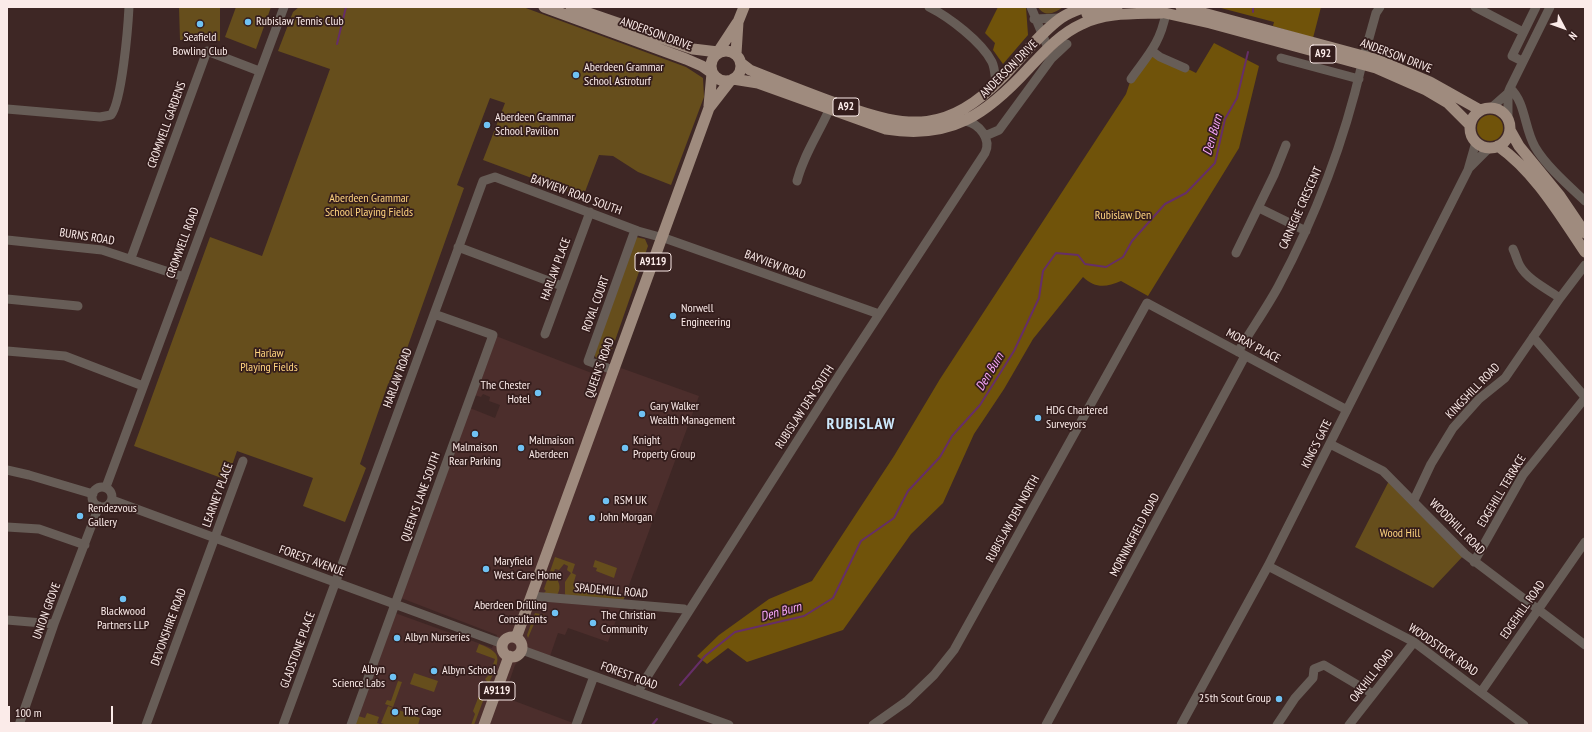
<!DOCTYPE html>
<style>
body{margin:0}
#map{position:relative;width:1592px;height:732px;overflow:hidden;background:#3e2725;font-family:"PT Sans Narrow",sans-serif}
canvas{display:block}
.frame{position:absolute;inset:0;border:8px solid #fbebe9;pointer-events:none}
.north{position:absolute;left:1544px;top:8px;width:40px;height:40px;-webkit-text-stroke:3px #341d1c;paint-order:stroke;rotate:131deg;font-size:11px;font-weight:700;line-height:16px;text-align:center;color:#fbebe9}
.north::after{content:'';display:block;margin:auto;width:14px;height:18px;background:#fbebe9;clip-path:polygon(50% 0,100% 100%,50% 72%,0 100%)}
.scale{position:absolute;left:8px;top:706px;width:105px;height:18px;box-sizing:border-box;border:2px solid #fbebe9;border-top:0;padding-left:5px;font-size:12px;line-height:14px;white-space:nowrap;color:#fbebe9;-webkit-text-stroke:3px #341d1c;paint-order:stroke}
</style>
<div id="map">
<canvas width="1592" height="732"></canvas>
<div class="frame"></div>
<div class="north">N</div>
<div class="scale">100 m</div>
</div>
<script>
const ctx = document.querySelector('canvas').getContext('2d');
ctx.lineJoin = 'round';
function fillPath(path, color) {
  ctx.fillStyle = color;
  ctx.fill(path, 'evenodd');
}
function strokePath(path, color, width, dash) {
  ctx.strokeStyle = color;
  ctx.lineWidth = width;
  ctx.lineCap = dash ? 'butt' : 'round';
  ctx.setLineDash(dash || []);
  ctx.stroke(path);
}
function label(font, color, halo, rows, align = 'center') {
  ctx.font = font + ' "PT Sans Narrow",sans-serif';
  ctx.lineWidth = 3.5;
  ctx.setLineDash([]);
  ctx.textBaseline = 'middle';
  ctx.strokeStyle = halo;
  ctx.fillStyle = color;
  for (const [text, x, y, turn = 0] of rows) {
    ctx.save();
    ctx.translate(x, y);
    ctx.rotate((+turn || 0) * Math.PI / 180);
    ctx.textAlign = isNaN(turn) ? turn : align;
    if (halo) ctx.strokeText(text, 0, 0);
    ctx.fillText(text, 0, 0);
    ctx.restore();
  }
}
fillPath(new Path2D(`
 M496 336 602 377 607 363 699 396 608 642 568 628 565 635 558 633 549 659 527 652 515 665 504 697 573 723V725H354L395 613 492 648 497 635 401 598 470 408 495 418 500 405 489 401 490 397 483 394 481 397 474 395Z`), '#4c2e2c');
fillPath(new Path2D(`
 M179 7H220V41L180 40Z
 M236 7H271L256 49 225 37Z
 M299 7H523L686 67 703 78 704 97 671 185 638 172 613 156 599 155 583 197 483 160 505 103 490 98 457 185 464 188 399 371 388 384 360 464 366 468 345 522 303 506 313 478 237 451 227 480 134 446 210 237 262 256 330 69 278 51 293 12Z
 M1038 7H1063C1055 13 1045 18 1038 7Z
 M636 237 645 239 648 246 610 355 604 361C599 360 595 359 594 353Z
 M1391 477 1465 554 1433 588 1355 547Z
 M555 557 575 564 572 573 576 575 573 585 595 591 594 594 625 597 623 600 566 596 565 594V582L571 573 567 570 568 566 564 564 559 570 555 569 553 574 557 575 556 578C560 583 561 589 557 595L544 593 546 591 544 589Z
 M595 560 617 568 614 578 596 571 597 568 593 567Z
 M535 613 545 615 544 619 537 617 528 638 527 635Z
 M479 644C507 654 497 662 489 684L485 679 489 675 495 659 476 652Z
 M414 673 438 681 434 692 410 684Z
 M398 681 402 682 393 707 385 704 387 700 391 701Z
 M483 692 486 693 474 725H471L475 714 473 711 480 693Z
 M388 706 420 718 418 725H387L381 723Z
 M367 713 379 717 377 723 383 725H354L358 716 365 718Z`), '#664e1c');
fillPath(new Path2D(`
 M998 7H1026L1028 35 1003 64 993 50 995 43 985 33Z
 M1221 7H1321L1313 38 1273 26 1274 22 1221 8Z
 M1214 43 1259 66 1239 148 1148 296 1121 281C1105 288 1095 288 1083 277L1033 339 1004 389 974 434 943 503 911 534 843 630 747 662 728 648 707 664 697 656 719 635 769 599 812 581 894 456 940 379 1126 94 1131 79 1152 51 1196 73Z
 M1477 128a13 13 0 1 1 26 0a13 13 0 1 1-26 0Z`), '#70530a');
strokePath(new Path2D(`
 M1253 12V7
 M337 44 346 7
 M680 685 705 656 735 632 804 616 833 598 861 541 894 518 908 491 940 457 952 436 980 405 1014 351 1039 298 1043 271 1056 253 1078 255 1085 264 1106 267 1123 257 1132 241 1165 204 1186 193 1215 163 1225 119 1237 98 1248 52
 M652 725 657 719`), '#662e68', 2);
strokePath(new Path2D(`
 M929 7C949 17 982 42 992 62 995 68 995 77 996 84
 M1031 7 1048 48
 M1475 7 1523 32
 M1034 19 1060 18
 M1152 51 1160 57 1185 68
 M1364 56 1376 13 1380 7
 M1281 58 1359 79
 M1522 61 1512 56 1536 7
 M1131 79C1148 55 1160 44 1166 13
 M1510 88C1526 103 1524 128 1535 147 1546 166 1569 186 1585 201
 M1491 108 1508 93
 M7 109 100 117 111 115C122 101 128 27 129 7
 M1508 118V93L1510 88 1550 7
 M985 136 999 130 1051 59 1067 44
 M1469 168 1489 148
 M797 181C804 154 818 135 829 110
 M1259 208 1306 231
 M7 240 102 250 184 277
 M458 247 562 286
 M1513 249C1516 255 1517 261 1520 266 1528 280 1547 289 1560 298
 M1236 253 1274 175 1286 145
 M131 258 207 51 259 71
 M7 299 78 306
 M545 334 590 212
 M1533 337 1585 397
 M7 351 65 356 143 386
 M1238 352C1251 330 1266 309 1278 287 1316 216 1344 142 1362 64
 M613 370 588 361 635 230
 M1330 444 1383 471 1465 554 1585 645
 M7 470 29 475 93 494
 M106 487 284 7
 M92 497a10 10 0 1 1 20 0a10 10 0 1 1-20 0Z
 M112 500 503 644
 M1414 500 1431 464 1453 428 1479 399 1505 378 1560 298 1585 265
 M7 527 39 529 85 545
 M1474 562 1523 475 1585 398
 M1268 566 1414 642 1524 725
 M531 596 684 609 688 612
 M7 620 54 624
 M522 650 729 725
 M638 691 840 374 985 153C992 139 979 124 966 121
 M1481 692 1585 542
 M19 725 54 624 99 506
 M146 725 243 461
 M283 725 483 181 495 177 638 231 667 239 879 314
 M351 725 493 335 434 314
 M576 725 594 676
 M873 725 907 701 934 675 954 650 1147 303 1347 410
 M1046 725 1245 356
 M1181 725 1268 566 1468 170 1476 142
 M1277 725 1295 698 1313 678 1314 669 1324 665 1373 694
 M1349 725 1414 642`), '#675d57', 9);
strokePath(new Path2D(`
 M544 7 686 59 702 66 712 73
 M571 7 693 49 718 52
 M1181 7 1378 60 1430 82 1480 110
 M1156 11 1210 23 1376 68 1426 90 1448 103 1470 125
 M1087 14 1117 7
 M711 66a15 15 0 1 1 30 0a15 15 0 1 1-30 0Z
 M718 52 737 23
 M736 54 738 22 744 7
 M741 63 750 70C780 82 810 94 841 105 910 130 948 133 1003 77 1022 57 1039 34 1061 18 1068 13 1077 10 1085 7
 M733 79 758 83 886 129C951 140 987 114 1029 68 1045 51 1060 34 1082 24 1106 12 1136 14 1162 13
 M709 106 712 73
 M1470 128a20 20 0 1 1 40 0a20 20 0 1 1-40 0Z
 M1510 130 1519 146 1560 196 1585 233
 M1498 146C1535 172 1560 215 1585 252
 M502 647a10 10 0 1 1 20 0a10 10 0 1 1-20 0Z
 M516 638 709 108 730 81
 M484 725 509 656`), '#9f8b7e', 11);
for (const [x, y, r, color] of [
 [248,22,4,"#6fc2f4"],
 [200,24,4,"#6fc2f4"],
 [576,75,4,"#6fc2f4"],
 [487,125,4,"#6fc2f4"],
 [673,316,4,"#6fc2f4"],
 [538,393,4,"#6fc2f4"],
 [642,414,4,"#6fc2f4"],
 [1038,418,4,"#6fc2f4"],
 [475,434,4,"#6fc2f4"],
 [521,448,4,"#6fc2f4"],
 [625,448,4,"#6fc2f4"],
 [606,501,4,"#6fc2f4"],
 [80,516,4,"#6fc2f4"],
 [592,518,4,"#6fc2f4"],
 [486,569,4,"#6fc2f4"],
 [123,599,4,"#6fc2f4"],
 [555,613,4,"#6fc2f4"],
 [593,623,4,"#6fc2f4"],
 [397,638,4,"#6fc2f4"],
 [434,671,4,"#6fc2f4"],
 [393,677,4,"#6fc2f4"],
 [1279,699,4,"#6fc2f4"],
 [395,712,4,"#6fc2f4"]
]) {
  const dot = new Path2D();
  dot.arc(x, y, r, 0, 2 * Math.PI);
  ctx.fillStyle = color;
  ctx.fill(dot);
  strokePath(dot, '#341d1c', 1.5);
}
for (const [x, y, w] of [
 [1323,54,26],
 [846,107,26],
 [653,262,36],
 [497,691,36]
]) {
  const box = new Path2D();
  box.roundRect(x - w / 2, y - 9, w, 18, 3);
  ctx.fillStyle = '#341d1c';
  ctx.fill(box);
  strokePath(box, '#fbebe9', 1);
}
label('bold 11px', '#fbebe9', null, [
 ["A92",1323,54],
 ["A92",846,107],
 ["A9119",653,262],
 ["A9119",497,691]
]);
label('12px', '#fbebe9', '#341d1c', [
 ["Rubislaw Tennis Club",256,22],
 ["Seafield",200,38,"center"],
 ["Bowling Club",200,52,"center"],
 ["Aberdeen Grammar",584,68],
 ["School Astroturf",584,82],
 ["Aberdeen Grammar",495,118],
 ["School Pavilion",495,132],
 ["Norwell",681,309],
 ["Engineering",681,323],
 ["The Chester",530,386,"right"],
 ["Hotel",530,400,"right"],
 ["Gary Walker",650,407],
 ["Wealth Management",650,421],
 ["HDG Chartered",1046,411],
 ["Surveyors",1046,425],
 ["Malmaison",529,441],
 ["Aberdeen",529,455],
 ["Knight",633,441],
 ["Property Group",633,455],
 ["Malmaison",475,448,"center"],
 ["Rear Parking",475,462,"center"],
 ["RSM UK",614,501],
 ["Rendezvous",88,509],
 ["Gallery",88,523],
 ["John Morgan",600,518],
 ["Maryfield",494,562],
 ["West Care Home",494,576],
 ["Aberdeen Drilling",547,606,"right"],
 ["Consultants",547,620,"right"],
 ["Blackwood",123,612,"center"],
 ["Partners LLP",123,626,"center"],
 ["The Christian",601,616],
 ["Community",601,630],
 ["Albyn Nurseries",405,638],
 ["Albyn",385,670,"right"],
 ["Science Labs",385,684,"right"],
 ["Albyn School",442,671],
 ["25th Scout Group",1271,699,"right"],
 ["The Cage",403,712]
], 'left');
label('12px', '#fbebe9', '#341d1c', [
 ["ANDERSON DRIVE",656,34,20],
 ["ANDERSON DRIVE",1396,56,21],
 ["ANDERSON DRIVE",1009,69,-45],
 ["CROMWELL GARDENS",167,125,-70],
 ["BAYVIEW ROAD SOUTH",576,195,20],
 ["CARNEGIE CRESCENT",1301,208,-66],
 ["BURNS ROAD",87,237,9],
 ["CROMWELL ROAD",183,243,-70],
 ["BAYVIEW ROAD",775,265,20],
 ["HARLAW PLACE",556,269,-70],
 ["ROYAL COURT",596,304,-70],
 ["MORAY PLACE",1253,346,28],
 ["QUEEN'S ROAD",600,368,-70],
 ["HARLAW ROAD",398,378,-70],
 ["KINGSHILL ROAD",1473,391,-46],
 ["RUBISLAW DEN SOUTH",805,407,-57],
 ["KING'S GATE",1317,444,-63],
 ["EDGEHILL TERRACE",1502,491,-59],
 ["LEARNEY PLACE",218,495,-70],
 ["QUEEN'S LANE SOUTH",421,497,-70],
 ["RUBISLAW DEN NORTH",1013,519,-61],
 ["WOODHILL ROAD",1457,527,45],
 ["MORNINGFIELD ROAD",1135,535,-62],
 ["FOREST AVENUE",312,561,20],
 ["SPADEMILL ROAD",611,591,5],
 ["EDGEHILL ROAD",1523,610,-55],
 ["UNION GROVE",47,611,-70],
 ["DEVONSHIRE ROAD",169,627,-70],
 ["GLADSTONE PLACE",298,650,-70],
 ["WOODSTOCK ROAD",1443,650,35],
 ["FOREST ROAD",629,676,20],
 ["OAKHILL ROAD",1372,676,-52]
]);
label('12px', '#ffd47f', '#341d1c', [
 ["Aberdeen Grammar",369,199],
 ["School Playing Fields",369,213],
 ["Rubislaw Den",1123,216],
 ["Harlaw",269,354],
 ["Playing Fields",269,368],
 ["Wood Hill",1400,534]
]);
label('italic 13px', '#f8a7fb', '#341d1c', [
 ["Den Burn",1213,135,-74],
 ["Den Burn",990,372,-59],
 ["Den Burn",781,612,-15]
]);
ctx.letterSpacing = '1px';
label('bold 16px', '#cce8fb', '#341d1c', [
 ["RUBISLAW",861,424]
]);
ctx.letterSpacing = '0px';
</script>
